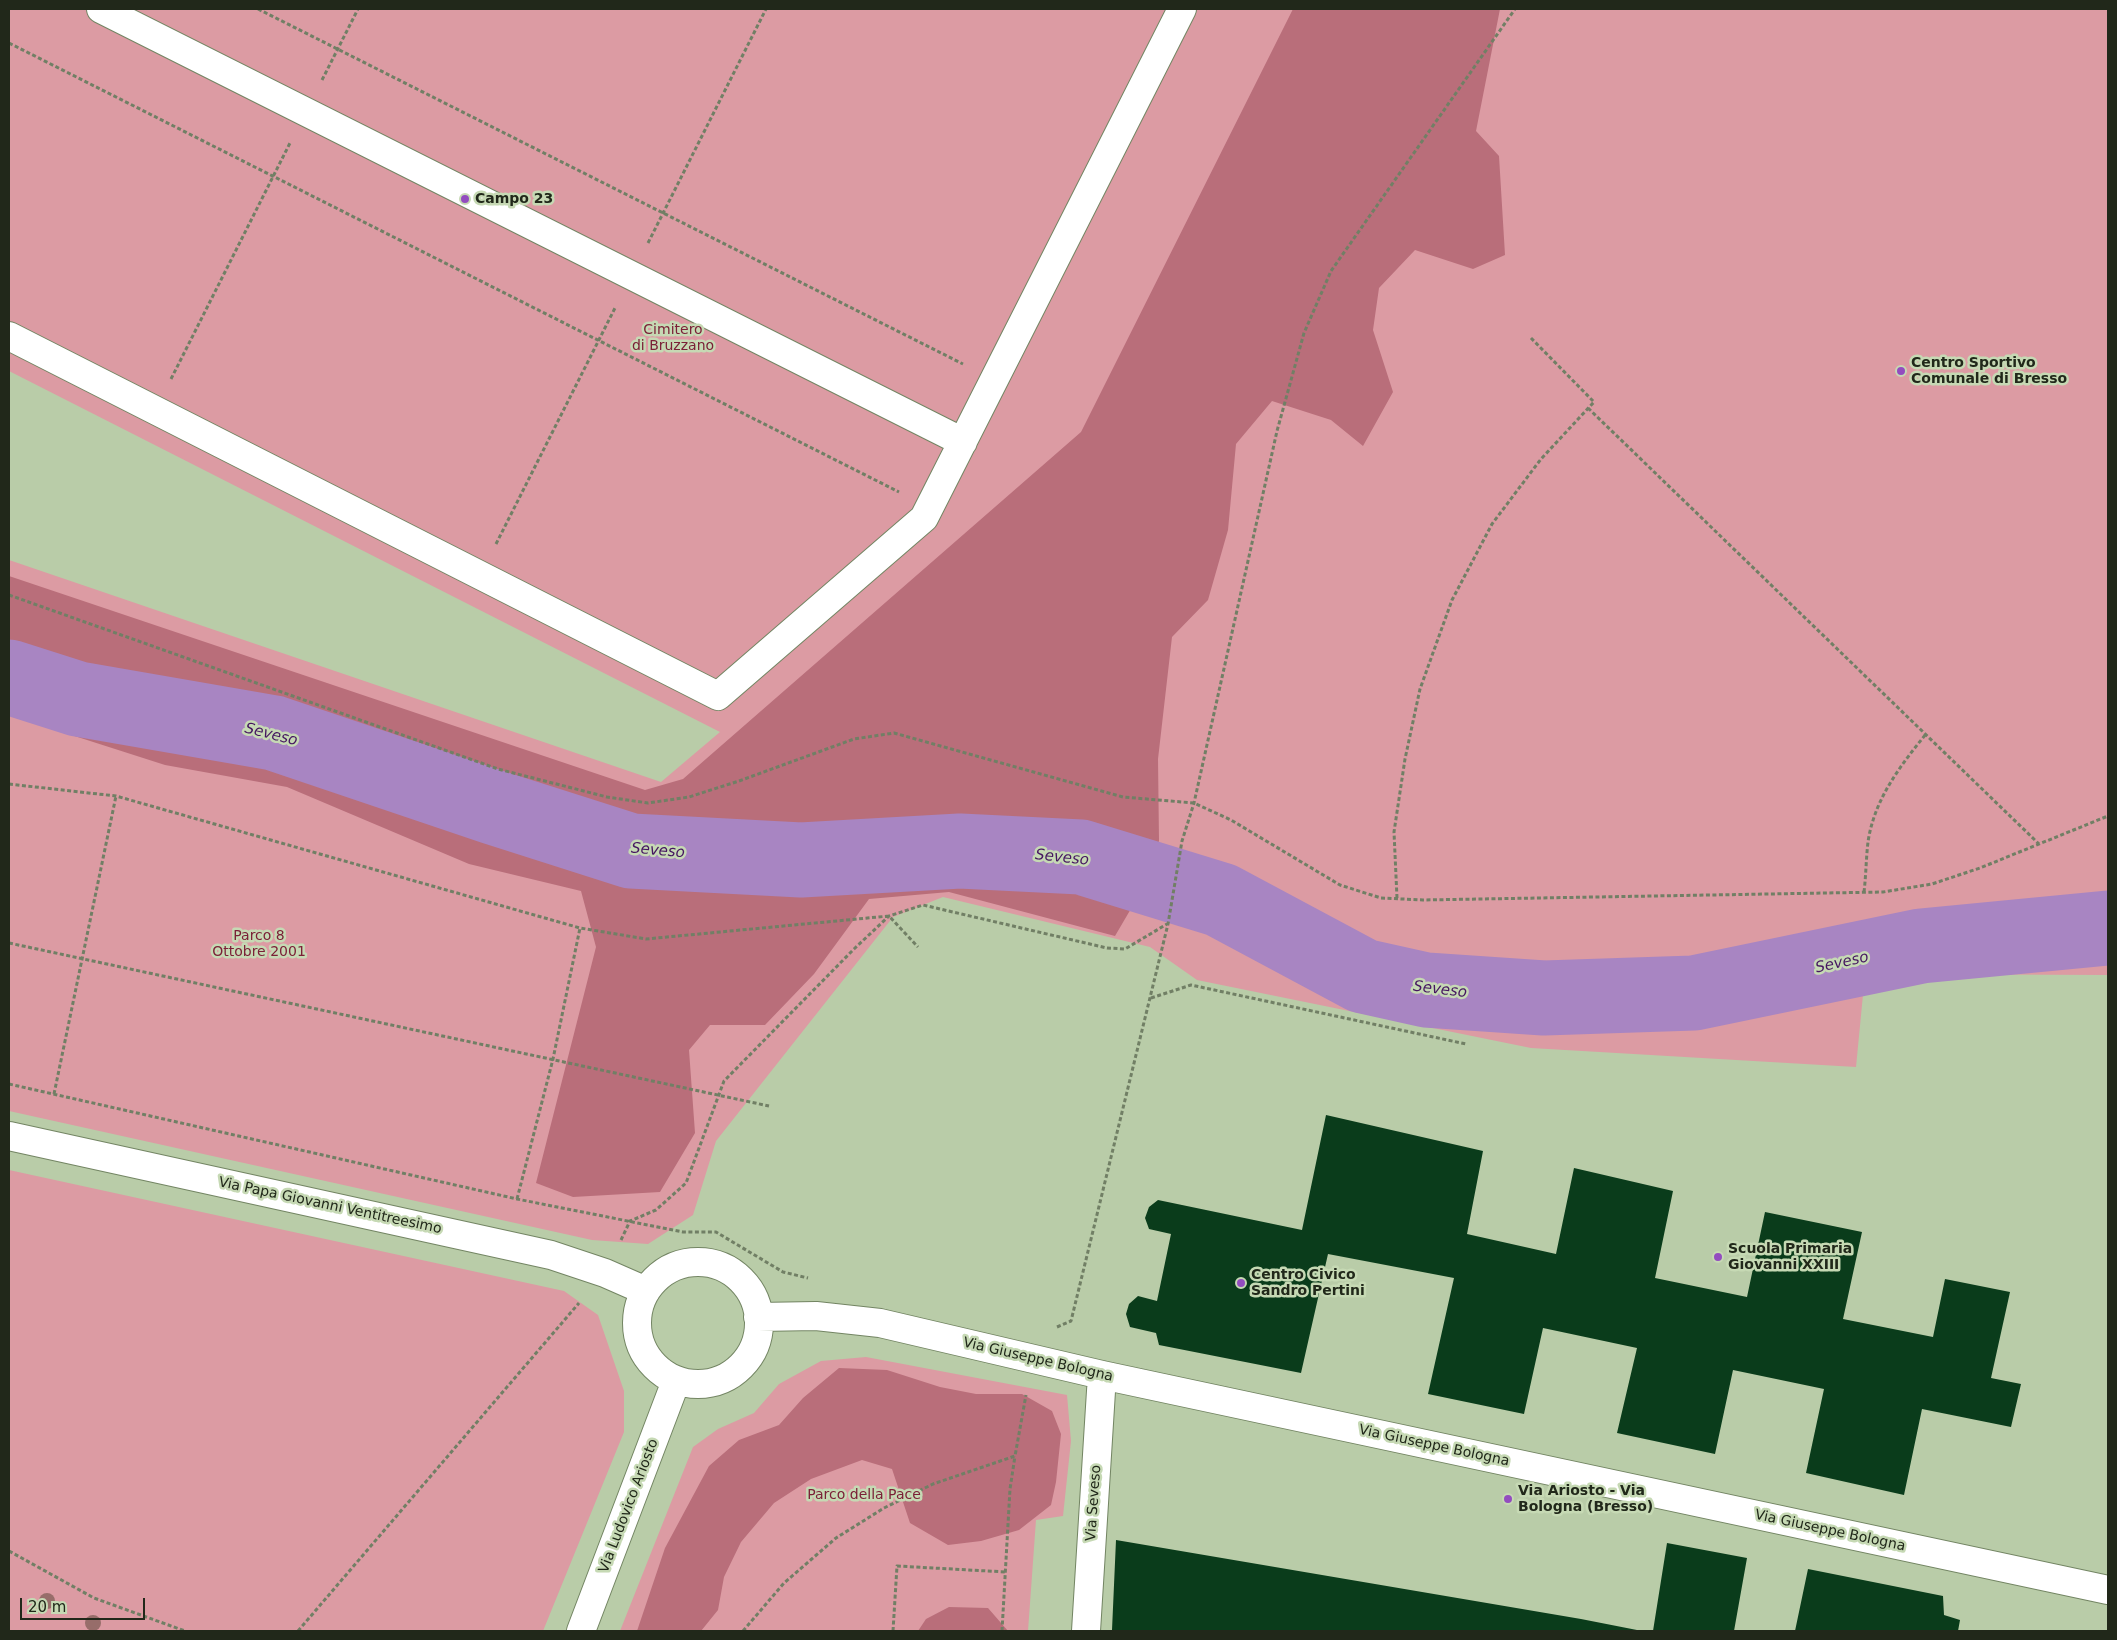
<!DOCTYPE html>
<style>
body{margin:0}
#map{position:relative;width:2117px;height:1640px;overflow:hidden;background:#b9cca8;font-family:"DejaVu Sans",sans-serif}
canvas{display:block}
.frame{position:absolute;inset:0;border:10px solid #21281a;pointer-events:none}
.scale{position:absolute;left:20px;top:1598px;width:125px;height:22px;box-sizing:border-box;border:2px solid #21281a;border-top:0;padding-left:6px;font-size:15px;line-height:18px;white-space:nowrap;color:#21281a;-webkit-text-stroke:4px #c6d9b4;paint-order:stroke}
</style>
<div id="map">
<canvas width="2117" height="1640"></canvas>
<div class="frame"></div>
<div class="scale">20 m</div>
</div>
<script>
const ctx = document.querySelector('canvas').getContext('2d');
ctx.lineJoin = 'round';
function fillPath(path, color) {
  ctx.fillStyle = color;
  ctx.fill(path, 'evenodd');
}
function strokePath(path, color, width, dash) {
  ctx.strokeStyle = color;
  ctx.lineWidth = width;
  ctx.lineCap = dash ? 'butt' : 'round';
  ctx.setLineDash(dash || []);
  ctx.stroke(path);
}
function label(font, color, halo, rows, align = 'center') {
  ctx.font = font + ' "DejaVu Sans",sans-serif';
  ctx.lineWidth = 5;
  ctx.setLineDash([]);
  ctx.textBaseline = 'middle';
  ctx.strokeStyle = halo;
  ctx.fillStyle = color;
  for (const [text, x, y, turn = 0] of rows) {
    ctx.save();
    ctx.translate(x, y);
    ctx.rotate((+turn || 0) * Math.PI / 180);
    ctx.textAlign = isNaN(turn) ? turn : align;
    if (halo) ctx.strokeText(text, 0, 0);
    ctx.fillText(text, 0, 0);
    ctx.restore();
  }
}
fillPath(new Path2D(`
 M9 9H2108V975L1865 974 1856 1067 1531 1048 1197 980 1150 947 943 897 893 917 716 1141 693 1215 648 1244 592 1240 9 1111V560L661 782 720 732 9 371Z
 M9 1170 564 1291 598 1315 624 1391V1432L543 1631H9Z
 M866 1357 1067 1395 1071 1441 1063 1516 1036 1520 1028 1631H620L693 1447 718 1429 754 1413 779 1384 821 1361Z`), '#dc9ba3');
fillPath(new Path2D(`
 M1293 9H1500L1476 131 1499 156 1505 255 1473 269 1415 250 1379 288 1373 330 1393 392 1363 446 1331 420 1272 401 1236 444 1228 530 1208 600 1172 637 1158 759 1159 841 1139 895 1115 936 949 892 869 899 814 974 765 1025H710L689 1050 695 1133 660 1192 573 1197 536 1183 596 947 581 891 469 864 287 787 165 765 9 715V576L645 790 683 779 1081 432Z
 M839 1368 887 1370 940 1387 976 1394H1022L1052 1411 1061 1434 1056 1482 1051 1505 1019 1530 981 1541 948 1545 910 1523 892 1469 862 1460 811 1479 774 1503 741 1542 724 1577 718 1610 701 1631H637L665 1548 709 1466 739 1440 779 1425 803 1398Z
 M949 1607 988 1608 1008 1631H918L926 1619Z`), '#b96e7a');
strokePath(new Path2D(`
 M9 677 78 699 274 733 493 807 631 851 801 860 960 851 1081 857 1221 900 1363 976 1426 990 1544 998 1694 993 1921 946 2108 928`), '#a885c2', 75);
fillPath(new Path2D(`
 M1326 1115 1483 1151 1467 1234 1556 1254 1574 1168 1673 1191 1655 1278 1747 1297 1765 1212 1862 1232 1843 1319 1933 1337 1945 1279 2010 1292 1991 1378 2021 1384 2011 1427 1922 1409 1904 1495 1806 1473 1824 1389 1733 1370 1715 1454 1617 1433 1637 1348 1543 1328 1524 1414 1428 1394 1454 1278 1328 1254 1301 1373 1159 1345 1156 1333 1130 1327 1126 1314 1129 1304 1138 1296 1157 1301 1171 1234 1149 1229 1145 1218 1149 1207 1158 1200 1302 1230Z
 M1116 1540 1581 1619 1642 1631 1112 1630Z
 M1667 1543 1747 1558 1734 1631H1653Z
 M1808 1569 1943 1596 1944 1615 1960 1620 1958 1631H1795Z`), '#0a3c1b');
const street = new Path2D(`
 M101 9 963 442
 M9 336 718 696 924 518 1182 9
 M9 1136 551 1255 605 1273 646 1291
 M637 1323a61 61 0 1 1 122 0a61 61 0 1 1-122 0Z
 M758 1317 816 1316 880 1323 1102 1375 2108 1590
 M581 1631 676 1381
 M1086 1631 1102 1375`);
strokePath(street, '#738563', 30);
strokePath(new Path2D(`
 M258 9 963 364
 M9 43 899 492
 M322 80 358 9
 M648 243 766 9
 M171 379 290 143
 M1588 408 2039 844
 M496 544 616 306
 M9 595 498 769 607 797 648 803 689 797 739 781 854 739 894 733 1123 797 1194 803 1231 820 1340 885 1381 898 1423 900 1883 892 1932 884 1980 868 2108 816
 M9 784 116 796 580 928 646 939 889 916 918 947
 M1864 892C1866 876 1866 859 1868 842 1874 800 1900 766 1926 734
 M1397 898 1394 832 1405 759 1420 689 1452 600 1492 524 1541 459 1594 402 1530 337
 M9 943 769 1106
 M1151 998 1191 985 1466 1044
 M9 1084 517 1199 683 1232H716L783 1272 808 1278
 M54 1094 116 796
 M517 1199 553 1059 580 928
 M621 1240 630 1221 656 1210 686 1183 724 1081 854 949 889 916 923 905 1107 948 1125 949 1167 924
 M1057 1327 1071 1321 1168 924 1182 841 1194 803 1277 431 1304 333 1331 271 1515 9
 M9 1551 94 1598 185 1631
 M298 1631 579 1303
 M743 1631 784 1583 836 1538 884 1508 933 1484 1015 1456 1026 1395
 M893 1631 897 1566 1006 1572
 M1002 1631 1010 1489 1015 1456`), '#717f65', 3, [4, 2.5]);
strokePath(street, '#fff', 28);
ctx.fillStyle = '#976d6a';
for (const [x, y] of [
 [47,1601],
 [93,1623]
]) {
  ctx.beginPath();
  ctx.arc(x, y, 8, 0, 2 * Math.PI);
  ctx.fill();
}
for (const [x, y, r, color] of [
 [465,199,5,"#934cbf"],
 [1901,371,5,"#934cbf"],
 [1718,1257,5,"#934cbf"],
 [1241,1283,5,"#934cbf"],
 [1508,1499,5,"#934cbf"]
]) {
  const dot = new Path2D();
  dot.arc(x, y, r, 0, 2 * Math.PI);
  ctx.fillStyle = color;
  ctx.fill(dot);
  strokePath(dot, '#c6d9b4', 2);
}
label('bold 14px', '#21281a', '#c6d9b4', [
 ["Campo 23",475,199],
 ["Centro Sportivo",1911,363],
 ["Comunale di Bresso",1911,379],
 ["Scuola Primaria",1728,1249],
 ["Giovanni XXIII",1728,1265],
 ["Centro Civico",1251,1275],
 ["Sandro Pertini",1251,1291],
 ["Via Ariosto - Via",1518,1491],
 ["Bologna (Bresso)",1518,1507]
], 'left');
label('14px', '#7b2037', '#c6d9b4', [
 ["Cimitero",673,330],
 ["di Bruzzano",673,346],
 ["Parco 8",259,936],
 ["Ottobre 2001",259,952],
 ["Parco della Pace",864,1495]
]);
label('14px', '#21281a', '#c6d9b4', [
 ["Via Papa Giovanni Ventitreesimo",330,1206,12],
 ["Via Giuseppe Bologna",1038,1360,13],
 ["Via Giuseppe Bologna",1434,1446,12],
 ["Via Seveso",1094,1503,-86],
 ["Via Ludovico Ariosto",629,1506,-69],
 ["Via Giuseppe Bologna",1830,1531,12]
]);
label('italic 15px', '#451660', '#c6d9b4', [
 ["Seveso",271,735,14],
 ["Seveso",658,851,5],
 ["Seveso",1062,858,6],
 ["Seveso",1842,963,-12],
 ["Seveso",1440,990,7]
]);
</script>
